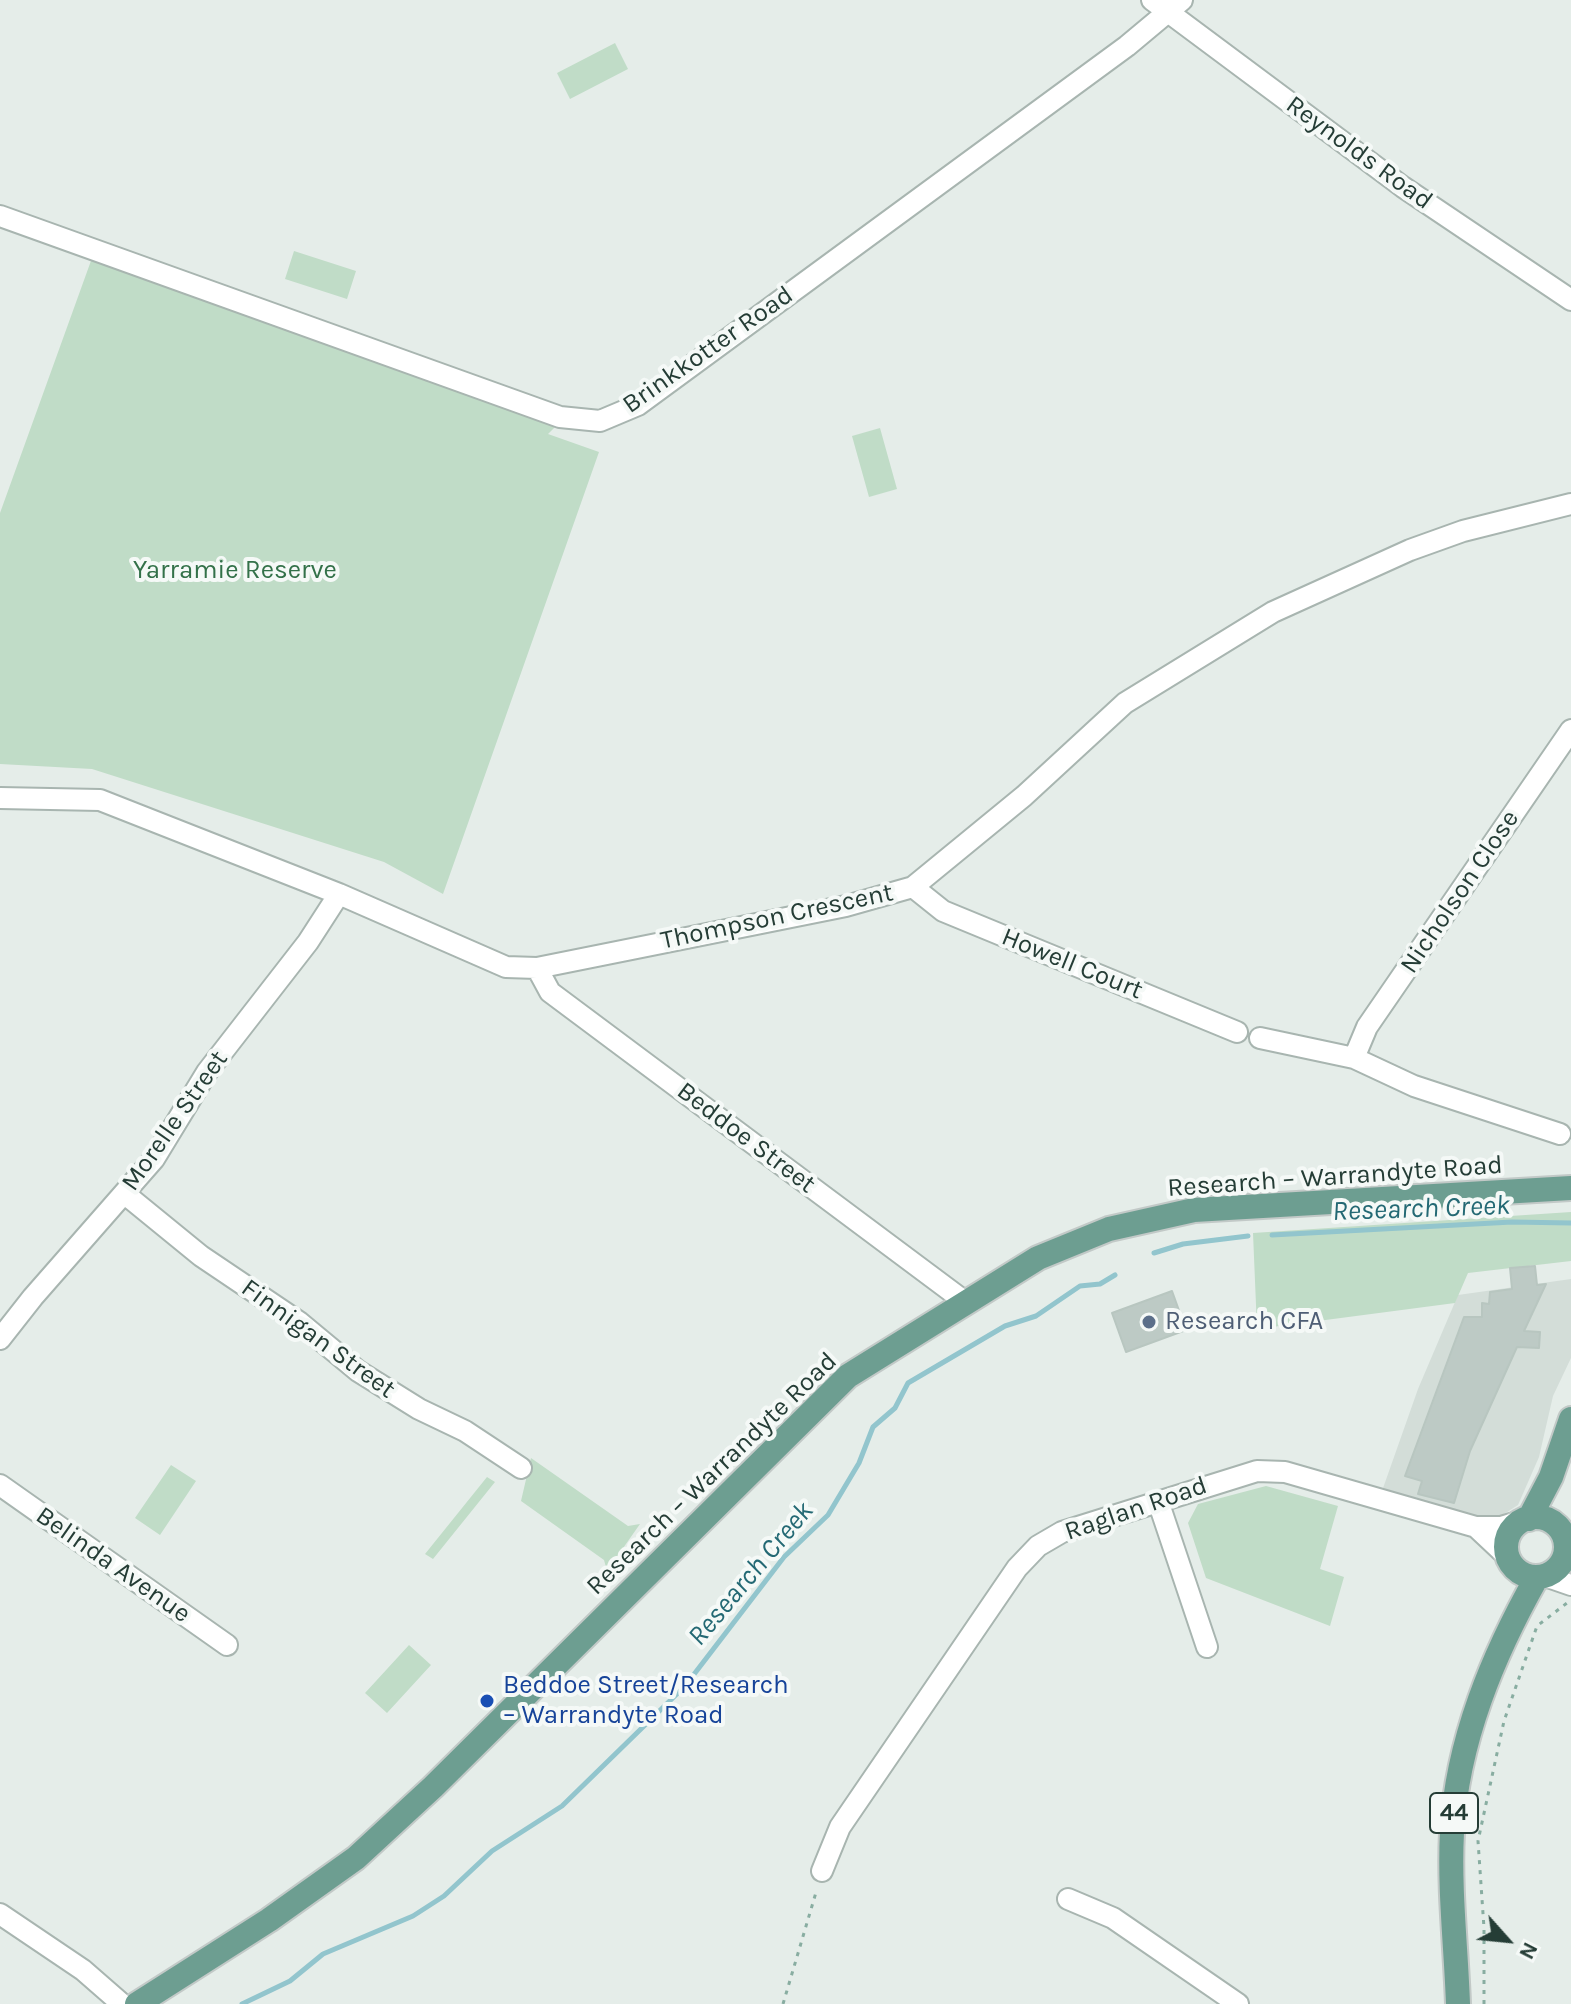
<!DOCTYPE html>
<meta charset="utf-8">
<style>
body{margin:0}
#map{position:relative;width:1571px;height:2004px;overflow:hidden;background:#e5ede9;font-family:Karla,sans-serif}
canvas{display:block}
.north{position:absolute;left:1467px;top:1900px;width:80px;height:80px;-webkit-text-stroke:6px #f5f9f7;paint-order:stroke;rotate:117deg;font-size:22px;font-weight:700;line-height:32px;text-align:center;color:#253d36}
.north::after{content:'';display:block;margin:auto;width:28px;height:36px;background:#253d36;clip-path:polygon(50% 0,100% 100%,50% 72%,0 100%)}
</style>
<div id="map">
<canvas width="1571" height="2004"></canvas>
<div class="north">N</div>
</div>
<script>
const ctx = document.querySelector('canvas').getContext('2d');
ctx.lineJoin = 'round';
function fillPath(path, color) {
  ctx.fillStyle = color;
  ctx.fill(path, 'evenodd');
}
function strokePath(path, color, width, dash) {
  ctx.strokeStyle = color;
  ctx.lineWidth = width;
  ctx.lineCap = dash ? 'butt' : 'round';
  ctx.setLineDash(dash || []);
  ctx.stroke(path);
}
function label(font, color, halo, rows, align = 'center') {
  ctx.font = font + ' Karla,sans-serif';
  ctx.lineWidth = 8;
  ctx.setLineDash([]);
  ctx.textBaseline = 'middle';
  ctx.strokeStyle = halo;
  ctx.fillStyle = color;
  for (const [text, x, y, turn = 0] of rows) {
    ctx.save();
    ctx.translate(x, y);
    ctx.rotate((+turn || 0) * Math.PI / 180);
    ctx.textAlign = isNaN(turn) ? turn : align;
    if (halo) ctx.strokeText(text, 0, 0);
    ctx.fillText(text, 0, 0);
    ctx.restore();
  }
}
fillPath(new Path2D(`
 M1571 1279V1358L1553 1396 1539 1457 1518 1505 1493 1521 1382 1491 1418 1389 1458 1295Z`), '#d3ddd8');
fillPath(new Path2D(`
 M615 43 628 69 570 99 557 73Z
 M294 251 356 271 347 299 285 279Z
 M92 258 557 425 548 434 599 452 443 894 384 862 92 769 0 764V513Z
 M880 428 897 489 869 497 852 436Z
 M1571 1212V1261L1468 1273 1455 1303 1257 1329 1253 1233Z
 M531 1458 628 1526 640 1524 607 1571 604 1560 521 1501Z
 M171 1465 196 1481 160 1535 135 1518Z
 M487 1477 495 1482 433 1559 425 1554Z
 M1266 1486 1338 1506 1320 1569 1344 1577 1330 1626 1206 1578 1188 1523 1198 1504Z
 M409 1645 431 1665 387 1713 365 1693Z`), '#c0dcc7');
strokePath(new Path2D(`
 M1272 1235 1512 1222 1571 1223
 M1154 1253 1183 1244 1248 1236
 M242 2004 290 1981 323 1954 413 1916 444 1896 492 1851 562 1806 685 1686 784 1557 828 1515 859 1463 873 1427 895 1408 908 1383 1005 1326 1036 1316 1080 1286 1100 1284 1115 1275`), '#92c5cd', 5);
const building = new Path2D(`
 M1535 1266 1537 1285 1546 1284 1524 1331 1540 1332 1539 1348 1517 1347 1470 1451 1454 1503 1418 1494 1422 1481 1405 1476 1464 1317H1482V1303L1489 1304 1490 1292 1512 1289 1510 1268Z
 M1172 1291 1186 1330 1126 1352 1112 1313Z`);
fillPath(building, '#bdcac5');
strokePath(building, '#b8c6c0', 2);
const minor = new Path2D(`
 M1152 0 1403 187 1571 300
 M0 216 560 417 600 421 638 405 1127 46 1182 0
 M0 798 100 800 339 894 506 967 537 968 846 906 913 887 1024 796 1125 703 1273 612 1410 550 1463 531 1571 504
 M913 887 943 911 1237 1032
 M537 968 550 992 964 1301
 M1260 1038 1354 1058 1414 1086 1560 1134
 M1354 1058 1367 1027 1571 730
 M125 1194 201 1256 299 1322 358 1371 419 1409 465 1431 521 1468
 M0 1339 33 1297 154 1159 207 1072 308 942 339 894
 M0 1485 227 1645
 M1158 1501 1207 1647
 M1476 1527 1509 1558
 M1566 1542 1571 1554
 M1545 1576 1571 1585
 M822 1871 840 1827 1017 1568 1038 1546 1062 1532 1257 1471 1285 1472 1476 1527H1501L1524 1520
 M1068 1899 1113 1918 1238 2004
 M0 1914 83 1970 122 2004`);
const major = new Path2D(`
 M1506 1547a30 30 0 1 1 60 0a30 30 0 1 1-60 0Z
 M1529 1519 1551 1477 1571 1419
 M137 2004 269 1920 356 1858 433 1787 848 1376 1038 1258 1109 1229 1194 1210 1571 1188
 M1458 2004C1456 1947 1449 1889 1452 1832 1457 1741 1493 1655 1537 1577`);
strokePath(minor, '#a8b5b0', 24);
strokePath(major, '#c2c9c7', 28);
strokePath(new Path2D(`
 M783 2004 817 1889
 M1484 2004V1928L1478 1841 1504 1721 1537 1626 1567 1603`), '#88ada1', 3, [4, 6]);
strokePath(minor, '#fff', 20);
strokePath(major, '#6d9e91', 24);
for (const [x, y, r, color] of [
 [1149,1322,8,"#5c6f8a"],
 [487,1701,8,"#1a4fb4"]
]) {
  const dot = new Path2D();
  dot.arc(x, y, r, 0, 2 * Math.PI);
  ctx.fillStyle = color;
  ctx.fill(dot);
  strokePath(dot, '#f5f9f7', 3);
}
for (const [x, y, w] of [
 [1454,1813,48]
]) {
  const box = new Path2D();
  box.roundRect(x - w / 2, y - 20, w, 40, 6);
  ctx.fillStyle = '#f5f9f7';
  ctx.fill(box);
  strokePath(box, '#253d36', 2);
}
label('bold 24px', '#253d36', null, [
 ["44",1454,1813]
]);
label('26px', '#253d36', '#f5f9f7', [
 ["Reynolds Road",1359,153,36],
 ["Brinkkotter Road",708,350,-35],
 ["Nicholson Close",1460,892,-56],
 ["Thompson Crescent",777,917,-12],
 ["Howell Court",1072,964,22],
 ["Morelle Street",175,1121,-55],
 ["Beddoe Street",746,1138,37],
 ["Research – Warrandyte Road",1335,1177,-4],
 ["Finnigan Street",318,1339,36],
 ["Research – Warrandyte Road",712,1474,-44],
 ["Raglan Road",1136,1509,-19],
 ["Belinda Avenue",113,1565,35]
]);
label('26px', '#337149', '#f5f9f7', [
 ["Yarramie Reserve",235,571]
]);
label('26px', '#4e5e75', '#f5f9f7', [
 ["Research CFA",1165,1322]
], 'left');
label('26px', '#164399', '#f5f9f7', [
 ["Beddoe Street/Research",503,1686],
 ["– Warrandyte Road",503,1716]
], 'left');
label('italic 28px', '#246974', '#f5f9f7', [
 ["Research Creek",1421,1209,-2],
 ["Research Creek",751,1574,-50]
]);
</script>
